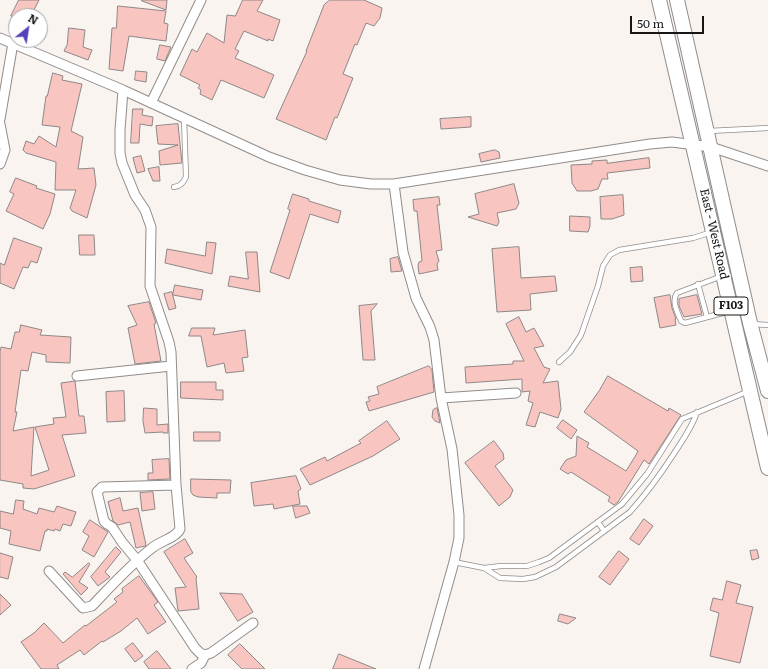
<!DOCTYPE html>
<style>
body{margin:0}
#map{position:relative;width:768px;height:669px;overflow:hidden;background:#faf4f1;font-family:Literata,serif}
canvas{display:block}
.north{position:absolute;left:8px;top:8px;width:40px;height:40px;box-sizing:border-box;background:#fff;border:1px solid #a3a2a1;border-radius:50%;rotate:30deg;font-size:11px;font-weight:700;line-height:16px;text-align:center;color:#181615}
.north::after{content:'';display:block;margin:auto;width:14px;height:18px;background:#5241b8;clip-path:polygon(50% 0,100% 100%,50% 72%,0 100%)}
.scale{position:absolute;left:630px;top:16px;width:74px;height:18px;box-sizing:border-box;border:2px solid #181615;border-top:0;padding-left:5px;font-size:12px;line-height:14px;white-space:nowrap;color:#181615;-webkit-text-stroke:3px #fff;paint-order:stroke}
</style>
<div id="map">
<canvas width="768" height="669"></canvas>
<div class="north">N</div>
<div class="scale">50 m</div>
</div>
<script>
const ctx = document.querySelector('canvas').getContext('2d');
ctx.lineJoin = 'round';
function fillPath(path, color) {
  ctx.fillStyle = color;
  ctx.fill(path, 'evenodd');
}
function strokePath(path, color, width, dash) {
  ctx.strokeStyle = color;
  ctx.lineWidth = width;
  ctx.lineCap = dash ? 'butt' : 'round';
  ctx.setLineDash(dash || []);
  ctx.stroke(path);
}
function label(font, color, halo, rows, align = 'center') {
  ctx.font = font + ' Literata,serif';
  ctx.lineWidth = 3;
  ctx.setLineDash([]);
  ctx.textBaseline = 'middle';
  ctx.strokeStyle = halo;
  ctx.fillStyle = color;
  for (const [text, x, y, turn = 0] of rows) {
    ctx.save();
    ctx.translate(x, y);
    ctx.rotate((+turn || 0) * Math.PI / 180);
    ctx.textAlign = isNaN(turn) ? turn : align;
    if (halo) ctx.strokeText(text, 0, 0);
    ctx.fillText(text, 0, 0);
    ctx.restore();
  }
}
const building = new Path2D(`
 M19 0H39L31 16H11Z
 M142 0H167L166 10 142 1Z
 M243 0H263L257 11 280 20 273 41 268 39V41L244 31 235 49 239 51 235 58 274 75 264 98 221 80 212 100 200 94 201 90 198 88 200 85 180 75 192 49 197 52 207 33 224 43 227 15 235 16Z
 M330 0H364L382 8 380 18 374 26 366 23 357 45 355 44 343 74 353 78 337 118 335 117 326 140 276 119 307 51H306L324 5Z
 M118 6 166 11 164 23 168 24 166 41 129 36 123 71 109 69 112 28H116Z
 M69 28 85 30 83 47 92 50 88 60 64 51 67 45Z
 M160 45 171 47 165 61 157 59Z
 M136 71 147 72 146 82 135 80Z
 M53 73 63 76 62 80 82 84 71 131 83 137 78 169 94 168 96 185 87 218 72 211 70 208 76 190H55L56 162 26 153 23 150 26 141 34 144 39 136 56 147 60 127 42 125 46 96H47Z
 M133 109H143L142 115 153 117 152 126 140 124 139 143H131Z
 M471 117V127L441 129 440 119Z
 M178 124 182 163 160 165 159 151 178 145 158 144 156 126Z
 M495 150 499 152 500 158 481 162 479 154Z
 M141 156 145 171 137 173 133 158Z
 M649 158 650 168 607 173 608 179H602L598 189 591 191H577L572 183 571 165 592 164V161L607 160V163Z
 M159 167 160 181H153L148 169Z
 M16 178 37 186 36 188 55 194 50 214 43 229 6 211 14 194 10 192Z
 M514 184 519 203 516 209 497 213 499 222 497 226 468 217 479 214 475 194Z
 M293 194 309 199V201L341 211 338 223 310 214 289 279 270 272 290 210 288 209Z
 M623 195 624 215 612 219H601L600 197Z
 M439 197 440 205H437L442 250 436 251 439 261 437 264 438 270 419 274 418 266 419 262 422 261 417 211H414L413 200Z
 M570 216 590 217V226L588 232 570 231Z
 M79 235H94L95 255H80Z
 M14 238 42 248 37 263 31 261 28 268 23 267 14 289 0 283V263L4 265Z
 M207 242 216 243 212 274 165 263 167 249 205 256Z
 M519 247 521 278 555 276 557 291 530 294 531 310 497 312 492 249Z
 M246 252H257L260 292 228 286 230 276 248 279Z
 M398 257 402 271 391 272 390 259Z
 M642 267 643 281 631 282 630 268Z
 M175 285 203 290 201 300 173 295Z
 M172 292 176 308 169 310 164 294Z
 M670 295 672 308 676 319H675L676 325 660 328 654 298Z
 M697 295 702 314 684 317 679 306V299Z
 M149 302 156 323 154 324 161 361 135 364 128 328 137 325 128 306Z
 M377 304 371 311 375 360H363L359 306Z
 M519 317 526 332 534 328 544 346 534 348 544 367 550 369 543 383 558 381 561 409 558 418 540 412 535 427 526 425 533 403 528 401 530 391 522 392V379L466 383 465 367 513 364V361H524L506 324Z
 M21 325 42 330 40 335 71 337 70 363 46 362V355L32 352 28 371 21 370 15 412H17L13 431 34 427 31 476 49 470 35 427 54 424 53 418 66 417 61 383 75 381 79 416H84L86 433 62 435 75 476 34 489 23 488V484L0 480V351L1 347 11 349 15 332H19Z
 M192 328H215L213 335 245 330 248 357 242 358 244 371 226 373 224 363 207 367 201 336H189Z
 M429 366 432 370 434 392 369 411 366 402 370 401 368 397 379 394 377 387Z
 M608 376 668 411 669 408 681 415 649 464 644 460 618 502 614 505 608 501 610 497 571 472 568 474 560 469 566 460 576 456 577 436 589 443 587 447 626 471 636 455 638 451 584 412 599 391Z
 M181 382H216V390H223V400L181 398Z
 M124 391 125 421 107 422 106 392Z
 M144 408 157 409V425L168 424V433H163V432L145 433 143 421Z
 M437 408 440 423 435 421 432 417 433 410Z
 M563 420 577 430 571 439 557 428Z
 M387 421 400 439 373 456 310 485 300 469 325 457 327 461 361 443 359 441Z
 M194 432H220V441H194Z
 M494 441 503 453 504 459 495 466 513 490 510 497 499 506 465 463Z
 M169 459 170 479 148 480V473H153L152 460Z
 M296 476 301 489 298 491 300 504 274 509 273 504 254 506 251 483Z
 M191 479 231 480 230 493H217V498L198 497 193 495 191 492Z
 M153 492 155 509 142 511 140 493Z
 M120 498 123 511 138 508 146 545 145 546 136 548 130 522 118 525 113 521 108 502Z
 M16 500 24 501 23 509 37 514 39 508 54 512 57 506 76 512 71 526 63 524 60 531 55 529 54 531 47 529V531H45L40 551 9 544 11 531 0 528V511L13 514Z
 M293 506H307L310 513 296 518Z
 M644 519 653 526 639 545 630 539Z
 M90 520 108 532 94 557 82 550 89 536 83 532Z
 M185 539 193 553 184 558 197 577 196 578 199 609 178 611 175 588 186 587 164 552Z
 M116 547 121 552 105 572 110 577 98 586 91 577Z
 M757 550 759 558 752 560 750 551Z
 M619 551 629 559 610 585 599 577Z
 M0 553 13 557 8 579 0 577Z
 M89 563 90 564 79 582 88 588 81 595 63 574 65 572 72 577Z
 M139 576 158 602 154 605 166 622 148 634 137 618 121 631 103 642 102 641 84 655 80 650 57 665 59 669H41L21 642 34 633 44 623 63 643 85 625 86 626 117 602 114 599 123 592 122 589Z
 M727 581 741 585 736 603 753 607 740 663 710 656 719 613 710 610 713 598 722 600Z
 M220 593 242 594 253 612 238 621Z
 M0 594 11 605 0 615Z
 M560 614 576 618 568 624 558 621Z
 M133 643 143 656 135 662 125 649Z
 M240 644 265 669H242L228 655Z
 M157 651 171 669H149L144 662Z
 M339 654 376 669H333Z`);
fillPath(building, '#f9c5c0');
strokePath(building, '#8e8787', 1);
const lane = new Path2D(`
 M709 131 768 128
 M174 187C181 186 183 183 186 177L184 118
 M722 276 677 293C671 301 678 313 681 321L685 323 730 311
 M698 284 707 317
 M752 324 768 325
 M559 362 570 352 581 335 598 286 603 266 610 255 619 250 693 238 712 232
 M598 522 604 531
 M454 562 484 568 501 566H527L539 562 549 558 622 504 647 474 682 419 749 391
 M484 568 500 578 523 579 535 577 556 567 630 512C646 494 660 475 673 455 682 441 692 428 697 412`);
const street = new Path2D(`
 M0 38 123 90 269 157 305 170 340 180 371 184H394L650 144 672 142 711 147 768 166
 M151 103 201 0
 M0 119 13 43
 M0 124 5 150 0 164
 M394 184 403 252 416 298 430 327 434 340 441 398 452 449 459 515V538L454 562 424 669
 M77 376 171 366
 M441 398 516 393
 M176 485 102 487 97 492 104 521 107 524 112 527 122 542 137 560 195 648 200 653 205 655 211 653 253 623
 M49 571 83 608 92 606C111 586 130 565 152 548 160 541 176 538 180 529L176 485 171 352 169 342 150 286 151 227 145 210 135 195 122 163 120 153V130L123 90
 M192 669 201 663 205 655`);
const primary = new Path2D(`
 M659 0 768 468
 M677 0 750 323 768 391`);
strokePath(lane, '#918c89', 6);
strokePath(street, '#918c89', 11);
strokePath(primary, '#918c89', 16);
strokePath(lane, '#fff', 4.5);
strokePath(street, '#fff', 9);
strokePath(primary, '#fff', 14);
for (const [x, y, w] of [
 [731,306,34]
]) {
  const box = new Path2D();
  box.roundRect(x - w / 2, y - 9, w, 18, 3);
  ctx.fillStyle = '#fff';
  ctx.fill(box);
  strokePath(box, '#181615', 1);
}
label('bold 11px', '#181615', null, [
 ["F103",731,306]
]);
label('12px', '#181615', '#fff', [
 ["East - West Road",714,234,77]
]);
</script>
